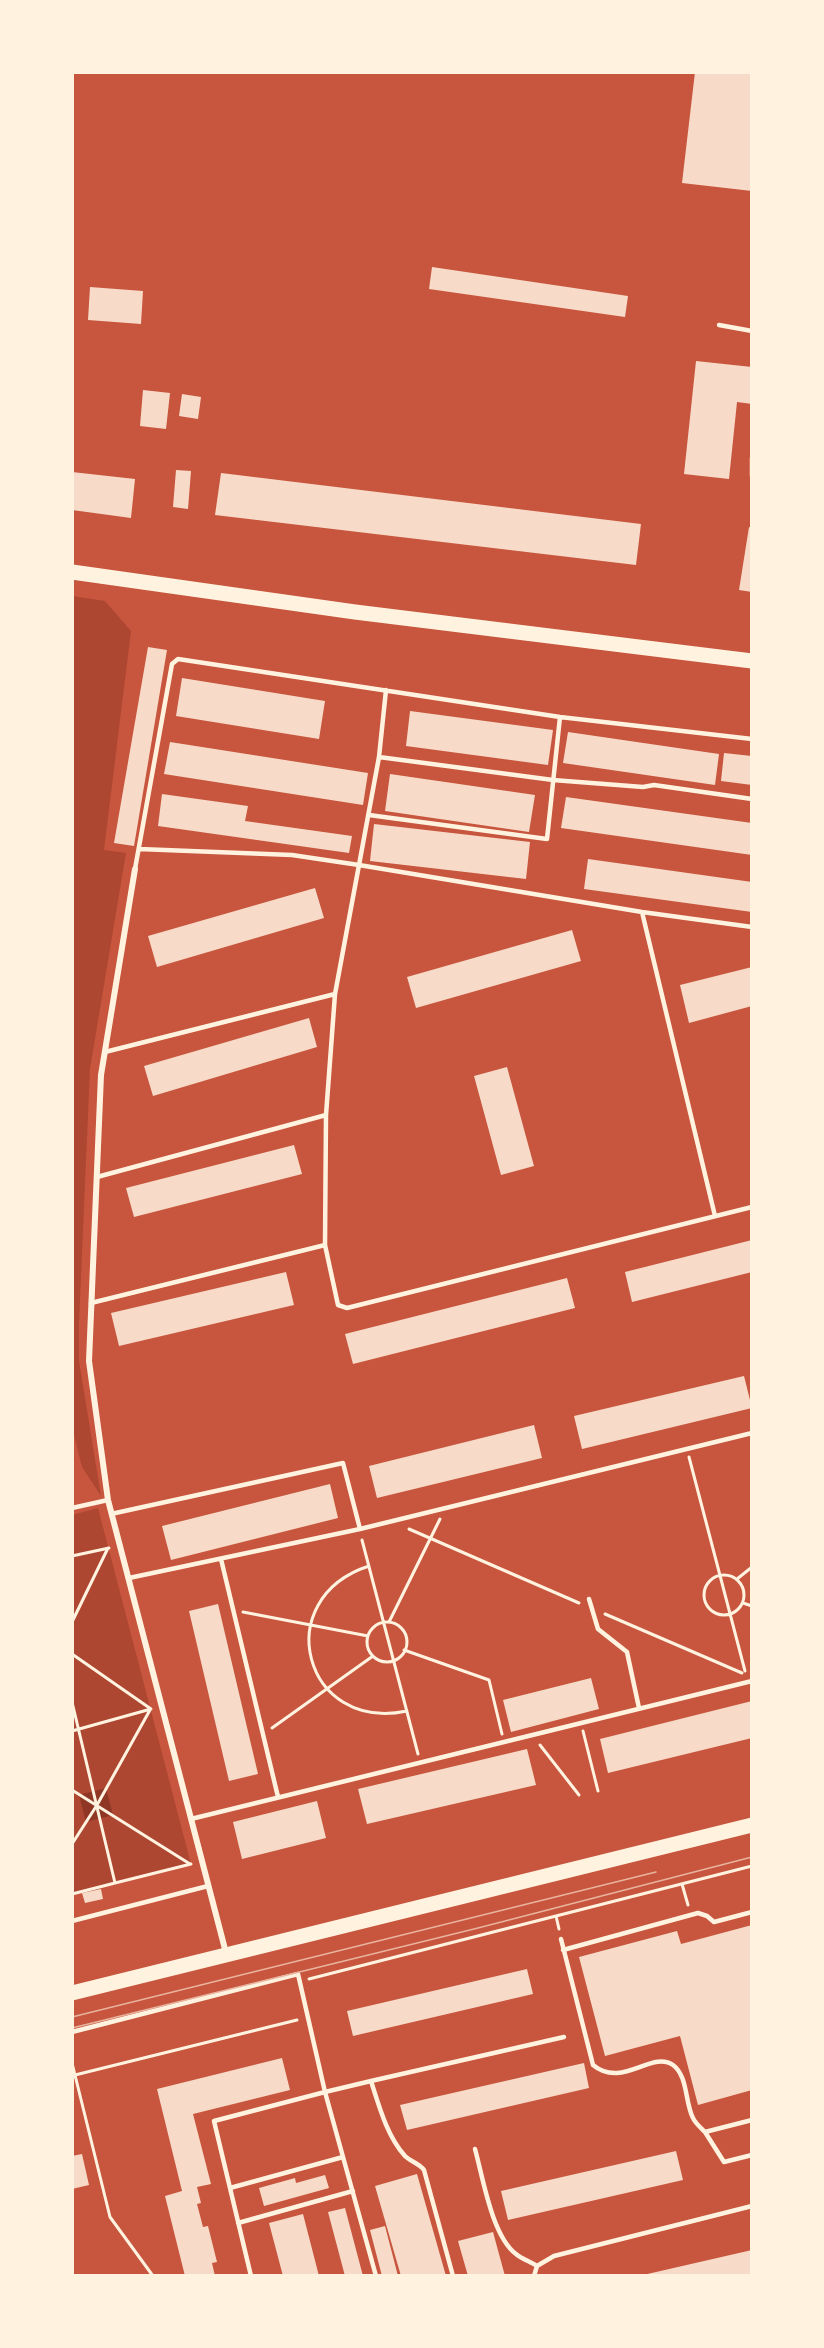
<!DOCTYPE html>
<style>
body{margin:0}
#map{position:relative;width:824px;height:2348px;overflow:hidden;background:#c8553d;font-family:Barlow,sans-serif}
canvas{display:block}
.frame{position:absolute;inset:0;border:74px solid #fff3e0;pointer-events:none}
</style>
<div id="map">
<canvas width="824" height="2348"></canvas>
<div class="frame"></div>
</div>
<script>
const ctx = document.querySelector('canvas').getContext('2d');
ctx.lineJoin = 'round';
function fillPath(path, color) {
  ctx.fillStyle = color;
  ctx.fill(path, 'evenodd');
}
function strokePath(path, color, width, dash) {
  ctx.strokeStyle = color;
  ctx.lineWidth = width;
  ctx.lineCap = dash ? 'butt' : 'round';
  ctx.setLineDash(dash || []);
  ctx.stroke(path);
}
fillPath(new Path2D(`
 M72 596 105 601 131 631 104 850 126 853 90 1069 79 1323V1361L101 1496 82 1467 72 1427Z
 M98 1508 191 1864 76 1893 72 1891V1515Z`), '#ae4732');
fillPath(new Path2D(`
 M106 1788 113 1815 86 1822 79 1795Z`), '#8f3625');
fillPath(new Path2D(`
 M695 72H752V191L682 183Z
 M432 267 628 296 625 317 429 289Z
 M90 287 143 291 141 324 88 320Z
 M696 361 752 367V404L737 402 729 479 684 474Z
 M143 390 170 393 166 429 140 426Z
 M182 394 201 397 198 419 179 416Z
 M176 470 191 471 188 509 173 507Z
 M72 472 135 479 131 518 72 510Z
 M221 473 641 524 636 565 215 515Z
 M749 527 752 528V592L739 590Z
 M148 647 167 650 134 846 114 843Z
 M182 678 325 701 319 739 176 716Z
 M410 711 553 730 548 765 406 746Z
 M568 732 719 754 715 785 563 763Z
 M170 742 368 773 363 805 164 774Z
 M724 753 752 756V785L721 781Z
 M390 774 535 795 529 832 385 811Z
 M162 794 248 806 245 821 352 836 349 853 158 826Z
 M566 797 752 823V855L561 828Z
 M374 824 530 842 526 879 370 861Z
 M588 859 752 882V912L584 889Z
 M315 888 324 918 157 967 148 936Z
 M572 930 581 961 416 1008 407 977Z
 M752 967V1006L689 1023 680 985Z
 M309 1018 317 1047 153 1096 144 1066Z
 M507 1067 534 1166 501 1175 474 1076Z
 M294 1145 302 1174 134 1217 126 1188Z
 M752 1240V1272L632 1302 625 1272Z
 M286 1272 294 1305 119 1346 111 1313Z
 M567 1278 575 1308 353 1364 345 1334Z
 M744 1376 752 1408 582 1449 574 1416Z
 M534 1425 542 1458 377 1498 369 1466Z
 M330 1484 338 1518 171 1560 162 1526Z
 M218 1604 258 1774 229 1781 189 1611Z
 M591 1678 599 1709 511 1732 503 1700Z
 M752 1701V1738L608 1773 600 1739Z
 M527 1749 536 1785 367 1824 358 1789Z
 M317 1801 326 1838 242 1859 233 1822Z
 M101 1889 103 1899 85 1903 82 1893Z
 M752 1925V2090L698 2105 680 2036 605 2056 579 1957 677 1931 681 1944Z
 M527 1969 533 1994 353 2036 347 2011Z
 M282 2058 290 2090 193 2114 211 2184 197 2187 201 2203 197 2204 203 2227 208 2226 217 2262 212 2263 215 2276H185L165 2196 182 2191 157 2089Z
 M584 2063 589 2088 407 2130 400 2105Z
 M676 2151 683 2180 508 2220 501 2191Z
 M82 2154 89 2185 72 2189V2156Z
 M417 2174 446 2276H401L375 2186Z
 M325 2175 329 2188 264 2206 259 2188 295 2178 296 2183Z
 M345 2208 363 2276H345L328 2212Z
 M303 2214 319 2276H283L269 2223Z
 M385 2226 398 2276H382L370 2230Z
 M493 2232 505 2276H468L458 2241Z
 M752 2250V2276H643V2275Z`), '#f7dbc8');
strokePath(new Path2D(`
 M689 1457 745 1671
 M409 1529 579 1603
 M362 1540 418 1754
 M72 1556 109 1548
 M369 1566C268 1599 304 1733 407 1711
 M704 1595a20 20 0 1 1 40 0a20 20 0 1 1-40 0Z
 M737 1579 752 1567
 M743 1603 752 1606
 M243 1612 368 1636
 M605 1614 742 1673
 M72 1622 108 1548
 M389 1622 440 1519
 M367 1642a20 20 0 1 1 40 0a20 20 0 1 1-40 0Z
 M404 1650 489 1680 502 1734
 M72 1654 151 1709 72 1731
 M72 1702 115 1883 191 1864
 M272 1728 373 1656
 M583 1731 598 1791
 M540 1745 579 1795
 M72 1790 190 1864
 M72 1844 97 1805 150 1710
 M682 1884 688 1905
 M72 1894 115 1883
 M556 1916 559 1929
 M309 1979 752 1866
 M72 2063 110 2217 153 2276
 M75 2075 297 2020`), '#fff3e0', 3);
strokePath(new Path2D(`
 M719 325 752 331
 M752 458V476
 M379 757 553 780 643 787 654 785 752 799
 M369 815 547 839 560 717
 M139 849 292 855 359 865 379 757 386 690
 M135 869 172 664 178 659 560 717 752 739
 M642 912 715 1216
 M752 927 642 912 359 865 335 994 326 1115 325 1245 338 1305 347 1308 752 1207
 M105 1052 335 994
 M97 1177 326 1115
 M91 1303 325 1245
 M72 1508 108 1500
 M111 1514 343 1463 360 1529
 M221 1559 278 1797
 M129 1578 360 1529 752 1433
 M589 1599 598 1629 627 1652 639 1708
 M191 1819 752 1681
 M72 1921 208 1886
 M561 1939 593 2065C622 2089 652 2050 673 2065 688 2076 685 2103 693 2118 695 2123 701 2128 705 2132L752 2120
 M563 1950 698 1913 707 1916 714 1922 752 1912
 M72 2032 298 1974 325 2092 214 2121 251 2276
 M371 2081 564 2037
 M705 2132 724 2162 752 2155
 M475 2149C483 2178 492 2236 516 2254 522 2259 531 2262 537 2266
 M230 2188 343 2157
 M238 2223 353 2191
 M376 2276 325 2092 371 2081C379 2106 387 2136 405 2156 411 2162 419 2163 424 2170L453 2276
 M534 2276 537 2266 554 2256 752 2206`), '#fff3e0', 4.5);
strokePath(new Path2D(`
 M135 869 101 1075 89 1361 108 1500 226 1953`), '#fff3e0', 6);
strokePath(new Path2D(`
 M72 572 355 612 752 661
 M72 1993 752 1825`), '#fff3e0', 15);
strokePath(new Path2D(`
 M72 2017 656 1872
 M72 2028 478 1928 752 1857`), '#e9b49f', 1.5);
</script>
